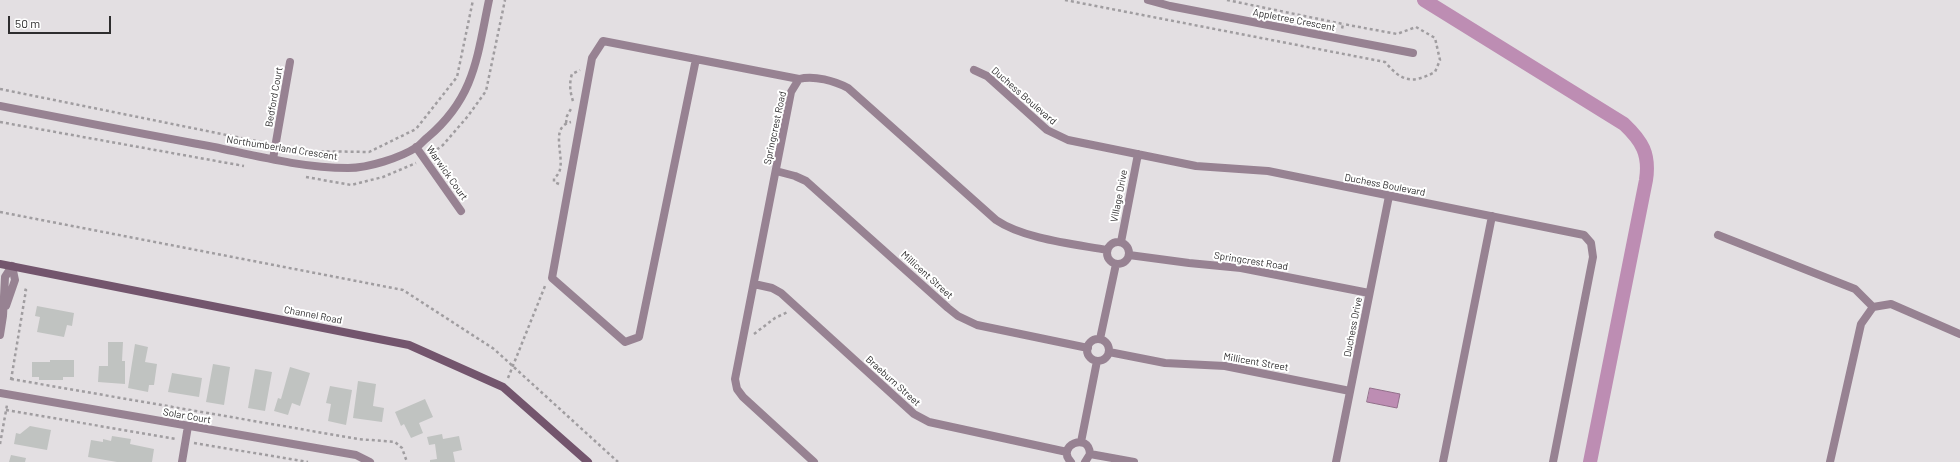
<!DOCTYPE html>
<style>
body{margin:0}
#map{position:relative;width:1960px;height:462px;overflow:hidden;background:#e3dfe2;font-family:Barlow,sans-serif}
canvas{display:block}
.scale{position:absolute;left:8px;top:16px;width:103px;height:18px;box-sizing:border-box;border:2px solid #2e2d2e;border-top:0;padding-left:5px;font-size:12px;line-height:14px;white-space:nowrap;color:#2e2d2e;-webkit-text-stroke:3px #fff;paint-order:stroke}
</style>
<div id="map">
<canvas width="1960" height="462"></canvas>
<div class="scale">50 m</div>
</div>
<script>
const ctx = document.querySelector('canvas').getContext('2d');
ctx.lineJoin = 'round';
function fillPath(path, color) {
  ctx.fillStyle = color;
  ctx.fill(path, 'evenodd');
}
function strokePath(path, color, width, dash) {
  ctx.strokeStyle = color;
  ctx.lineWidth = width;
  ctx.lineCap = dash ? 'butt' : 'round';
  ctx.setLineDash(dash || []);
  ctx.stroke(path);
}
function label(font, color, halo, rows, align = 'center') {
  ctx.font = font + ' Barlow,sans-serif';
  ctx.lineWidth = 4;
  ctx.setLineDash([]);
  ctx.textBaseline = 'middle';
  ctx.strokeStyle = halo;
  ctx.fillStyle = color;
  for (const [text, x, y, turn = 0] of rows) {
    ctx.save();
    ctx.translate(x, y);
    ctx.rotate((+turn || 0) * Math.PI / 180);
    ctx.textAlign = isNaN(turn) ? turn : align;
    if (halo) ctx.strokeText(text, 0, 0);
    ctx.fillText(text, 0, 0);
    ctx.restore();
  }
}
const water = new Path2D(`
 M1370 388 1400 394 1397 408 1367 402Z`);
fillPath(water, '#bd8db3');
strokePath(water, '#92708b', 1);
strokePath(new Path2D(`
 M1424 0 1624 124C1642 141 1650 154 1646 180L1590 462`), '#bd8db3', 14);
fillPath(new Path2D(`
 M37 306 74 313 72 326 67 325 64 337 37 332 40 317 35 316Z
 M108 342H123L122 361H125V384L98 382 99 366H108Z
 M135 344 148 347 145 362 157 364 154 385H149L148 392 128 388Z
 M50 360H74V377H63V380H39V377H32V362H50Z
 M213 364 230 367 224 405 206 402Z
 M290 367 310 373 300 406 292 403 288 415 274 411 278 398 281 399Z
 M255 369 272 372 265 411 248 408Z
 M172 373 202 378 199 397 168 392Z
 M358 381 376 384 373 406 384 408 382 422 353 418Z
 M330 386 352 390 346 425 328 421 331 404 326 403Z
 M425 399 433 417 419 423 423 433 411 438 404 424 401 426 395 412Z
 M30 426 51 430 47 450 14 444 16 433 20 434Z
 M442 434 443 439 459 436 462 450 453 452 455 462H430V460L437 459 435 444 429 445 427 437Z
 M112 436 131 439 130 444 154 449 152 462H117L88 457 91 440 103 442V439L111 441Z
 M11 455 26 458 25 462H9Z`), '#c0c3c1');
strokePath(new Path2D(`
 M1065 0 1385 62C1402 82 1412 84 1435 72L1440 60 1435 38 1416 27 1397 34 1343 24
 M1227 0 1343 24 1342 29
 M0 89 266 143
 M573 101C570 92 569 83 572 74L580 70
 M0 122 244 166
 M566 123 567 116 572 107
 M285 147 306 151 369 152 416 129 457 77 473 0
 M432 153 443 145 468 116 486 91 505 0
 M306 177 351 185 383 177 416 163
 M559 184 554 182V178C572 167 545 128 571 122
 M0 212 403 290 494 349 618 462
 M754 334 775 318 788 312
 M508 378 545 286
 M11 379 358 439 395 442 402 448 407 462
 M11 380 26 290 23 289
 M6 410 176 439
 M194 443 308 462
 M0 444 7 405`), '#a09da0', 2.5, [3, 3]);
strokePath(new Path2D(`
 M1148 0 1170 6 1413 53
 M696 59 639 337 625 342 552 278 592 58 603 41 799 79
 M974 70 987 76 1047 130 1068 140 1196 166 1268 171 1584 235 1591 243 1593 257 1553 462
 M0 106C71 120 142 134 214 147 257 156 303 168 348 168 368 168 400 158 417 147 421 144 424 140 428 137 475 97 477 57 489 0
 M416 147 461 211
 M273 159 290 62
 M776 171 795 176 806 181 948 308 958 316 977 325 1088 348
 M1718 235 1855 289 1873 307
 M1121 242 1138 154
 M1107 253a11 11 0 1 1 22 0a11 11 0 1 1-22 0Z
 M1129 255 1189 263 1241 268 1369 293
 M754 284 772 288 781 293 914 414 929 422 1067 452
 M6 306 15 280 12 266
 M0 335 3 316 5 277 12 266
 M1087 350a11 11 0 1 1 22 0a11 11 0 1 1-22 0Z
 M1100 339 1116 264
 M1109 352 1165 363 1225 366 1350 391
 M0 393 356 455 370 462
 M1081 442 1097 361
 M1090 454 1134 462
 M182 462 188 426
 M814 462 743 397 737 389 735 379 791 92 799 79C814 75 835 81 848 88L996 220C1024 239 1074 244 1107 250
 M1071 462C1055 446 1089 431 1090 454L1085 462
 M1336 462 1389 196
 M1443 462 1492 216
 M1830 462 1861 324 1873 307 1891 304 1960 334`), '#978292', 8);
strokePath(new Path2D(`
 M0 264 409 345 503 387 588 462`), '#73556d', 8);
label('10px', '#2e2d2e', '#fff', [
 ["Appletree Crescent",1294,20,11],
 ["Duchess Boulevard",1024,96,41],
 ["Bedford Court",274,97,-80],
 ["Springcrest Road",775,128,-78],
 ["Northumberland Crescent",282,148,9],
 ["Warwick Court",447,173,55],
 ["Duchess Boulevard",1385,185,11],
 ["Village Drive",1119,196,-79],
 ["Springcrest Road",1251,261,9],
 ["Millicent Street",927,275,42],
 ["Channel Road",313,315,11],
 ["Duchess Drive",1353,327,-79],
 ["Millicent Street",1256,362,10],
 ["Braeburn Street",893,381,42],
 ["Solar Court",187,416,10]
]);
</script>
